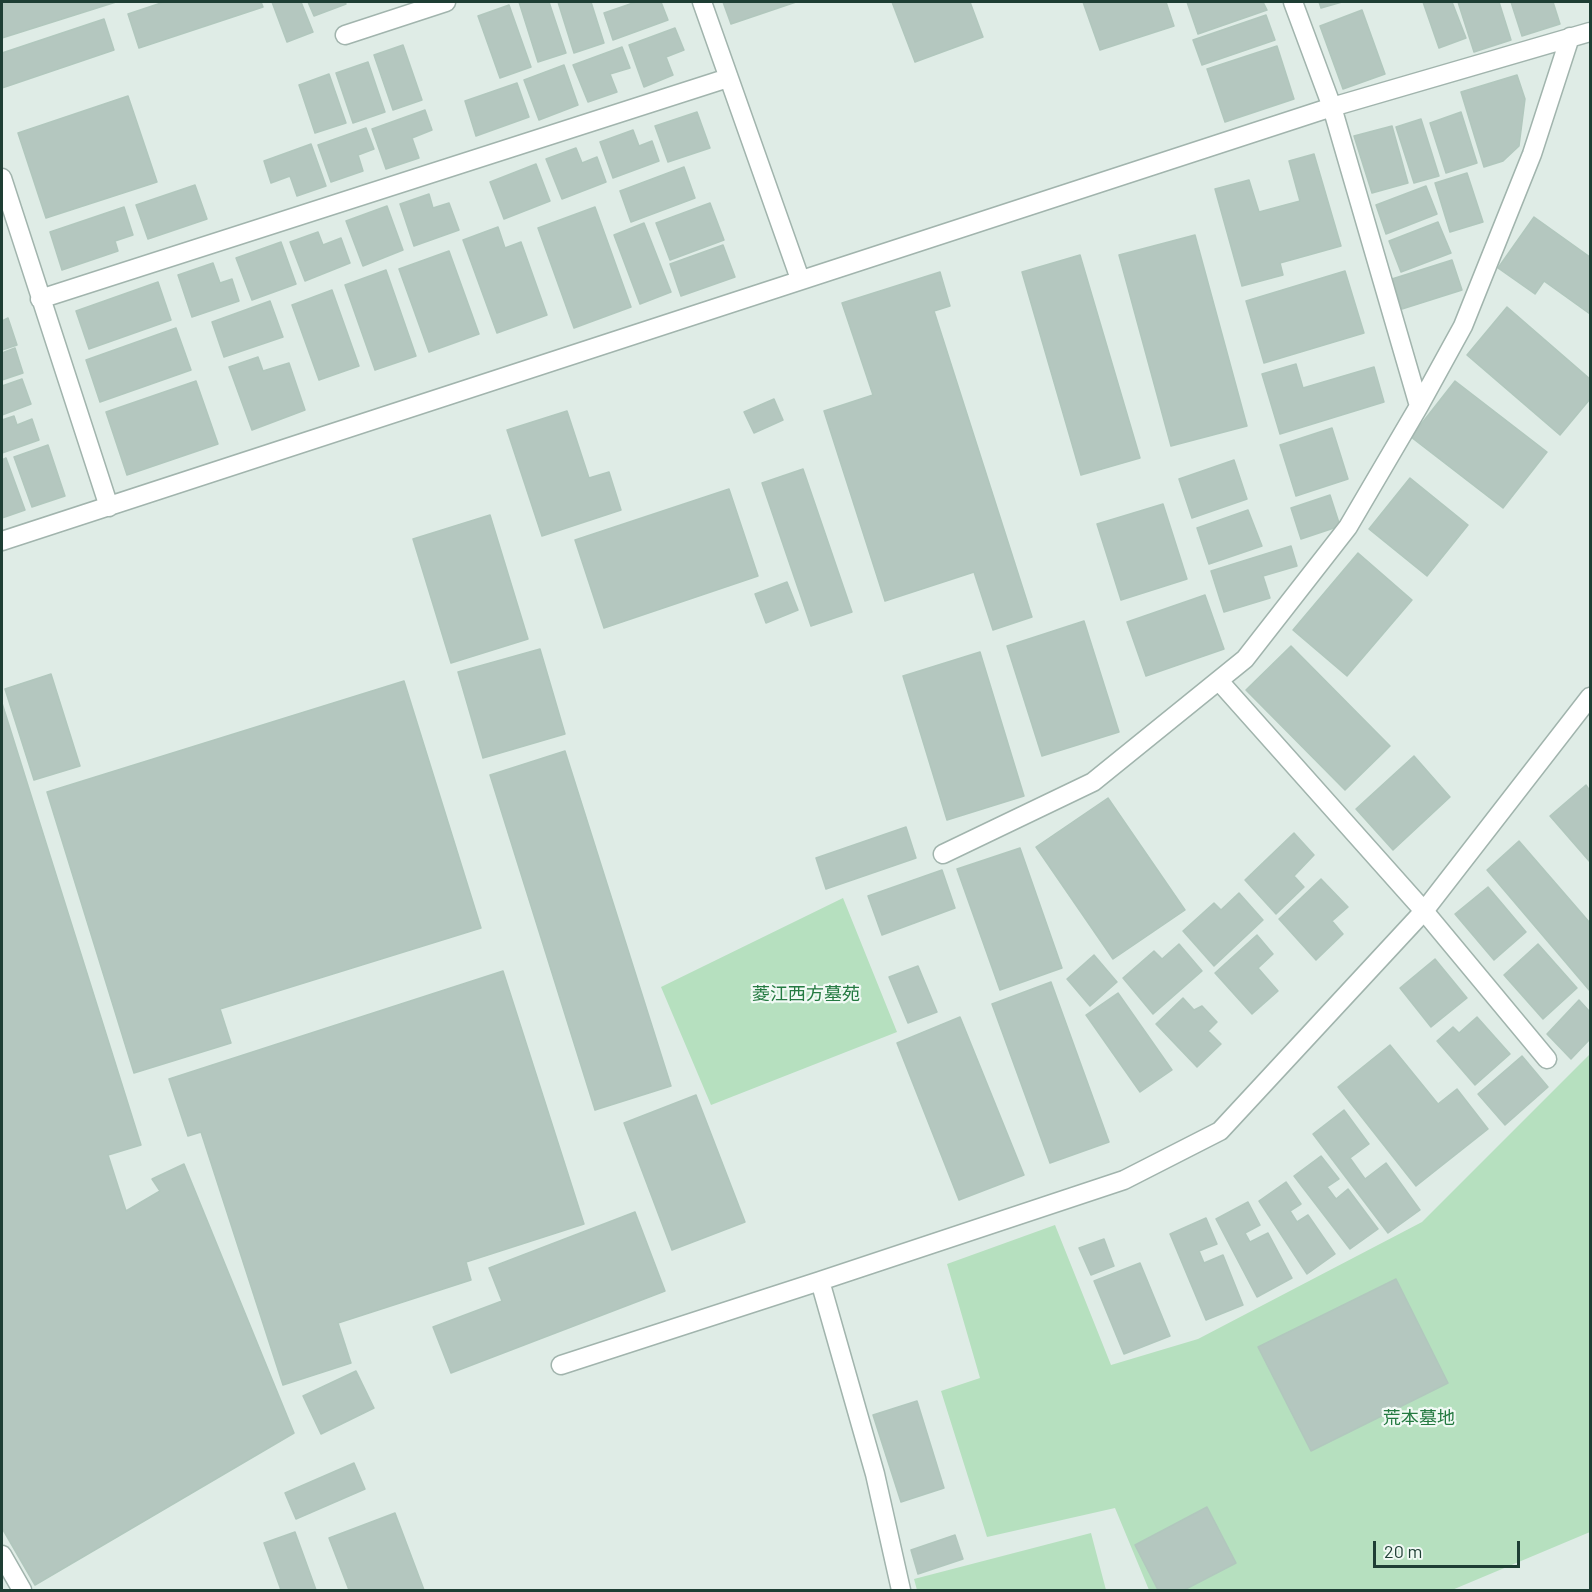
<!DOCTYPE html>
<meta charset="utf-8">
<style>
body{margin:0}
#map{position:relative;width:1592px;height:1592px;overflow:hidden;background:#dfece6;font-family:Barlow,sans-serif}
canvas{display:block}
.frame{position:absolute;inset:0;border:3px solid #1e3e34;pointer-events:none}
.scale{position:absolute;left:1373px;top:1541px;width:147px;height:27px;box-sizing:border-box;border:3px solid #1e3e34;border-top:0;padding-left:8px;font-size:18px;line-height:21px;white-space:nowrap;color:#1e3e34;-webkit-text-stroke:4px #f0f9f4;paint-order:stroke}
</style>
<div id="map">
<canvas width="1592" height="1592"></canvas>
<div class="frame"></div>
<div class="scale">20 m</div>
</div>
<script>
const ctx = document.querySelector('canvas').getContext('2d');
ctx.lineJoin = 'round';
function fillPath(path, color) {
  ctx.fillStyle = color;
  ctx.fill(path, 'evenodd');
}
function strokePath(path, color, width, dash) {
  ctx.strokeStyle = color;
  ctx.lineWidth = width;
  ctx.lineCap = dash ? 'butt' : 'round';
  ctx.setLineDash(dash || []);
  ctx.stroke(path);
}
function label(font, color, halo, rows, align = 'center') {
  ctx.font = font + ' Barlow,"Noto Sans JP",sans-serif';
  ctx.lineWidth = 4.5;
  ctx.setLineDash([]);
  ctx.textBaseline = 'middle';
  ctx.strokeStyle = halo;
  ctx.fillStyle = color;
  for (const [text, x, y, turn = 0] of rows) {
    ctx.save();
    ctx.translate(x, y);
    ctx.rotate((+turn || 0) * Math.PI / 180);
    ctx.textAlign = isNaN(turn) ? turn : align;
    if (halo) ctx.strokeText(text, 0, 0);
    ctx.fillText(text, 0, 0);
    ctx.restore();
  }
}
fillPath(new Path2D(`
 M843 898 897 1032 711 1105 661 987Z
 M1590 1054V1532L1452 1590H1149L1115 1508 987 1537 941 1391 980 1378 947 1264 1055 1225 1111 1365 1198 1339 1422 1222Z
 M1091 1533 1106 1590H917L914 1579Z`), '#b6e0bf');
const building = new Path2D(`
 M2 2H116L2 38Z
 M164 2H261L263 7 139 48 128 14Z
 M272 2H301L313 32 287 42Z
 M308 2H345L346 4 314 16Z
 M519 2H549L566 53 538 62Z
 M558 2H591L604 43 574 53Z
 M636 2H661L668 20 613 40 604 13Z
 M723 2H796L731 24Z
 M892 2H970L983 37 915 62Z
 M1083 2H1166L1174 26 1100 50Z
 M1187 2H1263L1267 10 1198 34Z
 M1319 2H1342L1321 8Z
 M1423 2H1452L1466 38 1439 48Z
 M1458 2H1499L1511 40 1474 52Z
 M1511 2H1553L1560 24 1522 36Z
 M509 5 531 67 500 78 478 16Z
 M1362 10 1385 74 1343 89 1320 26Z
 M1266 15 1275 40 1202 65 1193 40Z
 M104 19 114 50 2 88V53Z
 M675 28 684 50 666 57 673 75 644 87 629 45Z
 M403 45 422 100 393 110 374 55Z
 M1277 46 1294 99 1225 122 1207 69Z
 M622 47 630 68 610 74 617 92 588 102 573 65Z
 M368 62 385 112 353 123 336 73Z
 M564 65 578 105 539 120 524 80Z
 M329 74 346 123 315 133 299 85Z
 M1517 75 1525 99 1519 146 1503 161 1484 167 1461 92Z
 M517 83 529 117 476 136 465 101Z
 M128 96 157 182 46 218 18 133Z
 M425 110 432 130 412 138 419 158 386 169 372 129Z
 M697 112 710 148 668 162 655 126Z
 M1461 112 1477 163 1446 173 1430 123Z
 M1421 119 1439 176 1414 183 1396 127Z
 M1392 126 1408 183 1372 193 1354 136Z
 M366 128 374 149 358 155 363 171 331 182 318 145Z
 M633 130 639 146 652 141 659 161 613 178 600 142Z
 M311 144 326 186 297 196 290 176 271 183 264 161Z
 M576 148 582 163 597 157 606 182 562 199 546 159Z
 M1314 154 1341 246 1280 263 1283 275 1242 286 1215 189 1249 180 1259 212 1300 201 1289 161Z
 M536 164 550 201 504 219 490 182Z
 M684 167 695 198 631 222 620 191Z
 M1467 173 1483 222 1450 232 1435 183Z
 M195 185 207 219 148 239 136 205Z
 M1426 186 1437 214 1386 234 1376 205Z
 M429 194 433 208 449 203 459 230 414 246 400 204Z
 M710 203 724 240 670 260 656 223Z
 M387 206 403 250 363 266 346 221Z
 M124 207 133 235 115 241 118 251 62 270 50 232Z
 M595 207 631 307 574 328 538 228Z
 M1534 217 1590 257V314L1544 281 1535 294 1498 268Z
 M1438 222 1451 253 1401 272 1389 241Z
 M644 223 671 292 640 304 614 235Z
 M498 227 505 248 521 242 547 315 497 333 463 240Z
 M318 232 323 245 341 238 350 263 305 281 290 242Z
 M1195 235 1247 426 1171 446 1119 255Z
 M281 242 296 284 252 300 236 258Z
 M723 245 735 277 681 296 670 264Z
 M449 251 479 334 429 352 399 269Z
 M1080 255 1140 458 1081 475 1022 272Z
 M1452 260 1462 290 1402 309 1392 279Z
 M213 263 220 283 232 279 239 301 192 317 178 275Z
 M386 270 416 356 375 370 345 285Z
 M1345 271 1364 333 1264 363 1246 301Z
 M940 272 950 306 934 311 1032 617 993 630 974 572 885 601 824 411 873 395 842 303Z
 M158 282 171 320 89 349 76 311Z
 M332 290 359 366 319 380 292 305Z
 M270 301 283 337 224 357 212 322Z
 M1507 307 1590 379V399L1560 435 1467 355Z
 M8 318 17 345 2 350V321Z
 M176 328 191 370 100 402 86 360Z
 M15 348 23 373 2 380V353Z
 M258 357 263 371 289 363 305 410 252 430 229 367Z
 M1296 364 1303 388 1374 367 1384 402 1280 434 1262 374Z
 M22 379 31 404 2 415V386Z
 M196 381 218 444 127 475 106 412Z
 M1455 381 1547 452 1503 508 1411 437Z
 M774 399 783 420 754 433 744 412Z
 M567 411 589 478 609 472 621 510 542 536 507 430Z
 M14 416 17 425 32 419 39 440 2 453V420Z
 M1332 428 1348 479 1296 496 1280 445Z
 M48 445 65 496 32 507 14 457Z
 M6 458 25 510 2 518V460Z
 M1234 460 1247 499 1192 518 1179 479Z
 M803 469 852 612 811 626 762 483Z
 M1410 478 1468 525 1427 576 1369 529Z
 M729 489 758 576 604 628 575 540Z
 M1330 495 1340 526 1301 539 1291 508Z
 M1163 504 1187 579 1121 600 1097 524Z
 M1248 510 1262 546 1209 564 1197 528Z
 M490 515 528 639 451 663 413 539Z
 M1291 546 1297 566 1263 576 1270 598 1224 612 1211 571Z
 M1358 553 1412 600 1347 676 1293 630Z
 M787 582 798 610 766 623 755 594Z
 M1205 595 1224 649 1146 676 1127 622Z
 M1084 621 1119 732 1042 756 1007 646Z
 M1291 646 1390 746 1345 790 1246 690Z
 M540 649 565 734 483 758 458 672Z
 M980 652 1024 796 947 820 903 676Z
 M51 674 80 766 34 780 5 689Z
 M404 681 481 928 220 1009 231 1043 134 1073 47 792Z
 M2 703 141 1145 108 1155 126 1211 160 1191 152 1179 184 1164 294 1433 35 1585 2 1528Z
 M565 751 671 1086 595 1110 490 775Z
 M1414 756 1450 797 1393 850 1356 809Z
 M1586 785 1590 791V862L1550 816Z
 M1108 798 1185 910 1113 959 1036 847Z
 M906 827 916 858 826 889 816 858Z
 M1294 833 1314 855 1294 876 1304 887 1276 914 1245 880Z
 M1519 841 1590 923V991L1487 870Z
 M1020 848 1062 968 1000 990 957 869Z
 M942 870 955 908 882 935 868 896Z
 M1321 879 1348 907 1332 921 1343 934 1316 960 1279 919Z
 M1488 887 1526 932 1494 960 1455 914Z
 M1239 893 1263 920 1214 966 1183 931 1214 903 1221 910Z
 M1257 935 1273 954 1258 968 1278 991 1252 1014 1215 973Z
 M1179 944 1202 971 1153 1014 1123 978 1154 951 1162 959Z
 M1538 944 1577 988 1543 1019 1504 975Z
 M1094 955 1117 982 1090 1006 1067 979Z
 M1435 959 1467 998 1431 1027 1400 988Z
 M918 966 937 1012 908 1023 889 977Z
 M503 971 584 1224 466 1262 471 1280 338 1323 351 1363 283 1385 201 1132 188 1136 169 1079Z
 M1051 982 1109 1142 1050 1163 992 1004Z
 M1118 993 1172 1070 1140 1092 1086 1015Z
 M1183 998 1194 1010 1202 1006 1217 1022 1208 1031 1221 1044 1197 1067 1156 1024Z
 M1579 1000 1590 1012V1039L1571 1059 1547 1034Z
 M960 1017 1024 1175 959 1200 897 1043Z
 M1477 1017 1510 1054 1475 1085 1437 1041 1453 1027 1459 1033Z
 M1390 1045 1438 1104 1457 1089 1488 1129 1416 1186 1338 1087Z
 M1522 1056 1548 1087 1505 1125 1478 1094Z
 M696 1095 745 1222 672 1250 624 1123Z
 M1344 1110 1369 1144 1350 1158 1365 1179 1386 1163 1420 1210 1388 1233 1313 1134Z
 M1321 1156 1339 1179 1327 1187 1336 1199 1348 1189 1378 1229 1350 1249 1294 1176Z
 M1286 1182 1301 1204 1290 1211 1297 1222 1308 1215 1335 1254 1307 1274 1259 1201Z
 M1248 1202 1260 1225 1245 1233 1250 1242 1268 1233 1292 1278 1257 1297 1216 1219Z
 M635 1212 665 1291 451 1373 433 1327 502 1301 489 1268Z
 M1206 1218 1217 1244 1199 1251 1204 1263 1223 1255 1243 1305 1206 1320 1170 1234Z
 M1104 1239 1114 1266 1091 1275 1079 1248Z
 M1140 1263 1170 1336 1124 1354 1094 1281Z
 M1396 1279 1448 1383 1311 1451 1258 1347Z
 M356 1371 374 1408 321 1434 303 1396Z
 M917 1401 944 1488 901 1502 873 1415Z
 M354 1463 365 1489 296 1519 285 1493Z
 M1207 1507 1236 1563 1184 1590H1158L1135 1545Z
 M395 1513 424 1590H349L329 1538Z
 M295 1532 316 1590H281L264 1543Z
 M955 1535 963 1559 918 1574 911 1550Z`);
fillPath(building, '#b4c7bf');
strokePath(building, '#b1c7bd', 1.5);
const lane = new Path2D(`
 M345 35 446 2
 M1424 911 1547 1059
 M2 1555 22 1590`);
const street = new Path2D(`
 M702 2 800 279
 M1293 2 1332 107 1419 406
 M2 178 109 507
 M40 299 728 78
 M2 541 1332 107 1590 32
 M1219 681 1424 911
 M943 854 1093 782 1245 659 1348 527 1419 406 1463 326 1532 154 1570 37
 M561 1365 820 1281
 M901 1590 875 1474 820 1281 1124 1180 1220 1131 1424 911 1590 697`);
strokePath(lane, '#a1b4ad', 21);
strokePath(street, '#a1b4ad', 21);
strokePath(lane, '#fff', 18);
strokePath(street, '#fff', 18);
label('18px', '#247a41', '#f0f9f4', [
 ["菱江西方墓苑",806,994],
 ["荒本墓地",1419,1418]
]);
</script>
